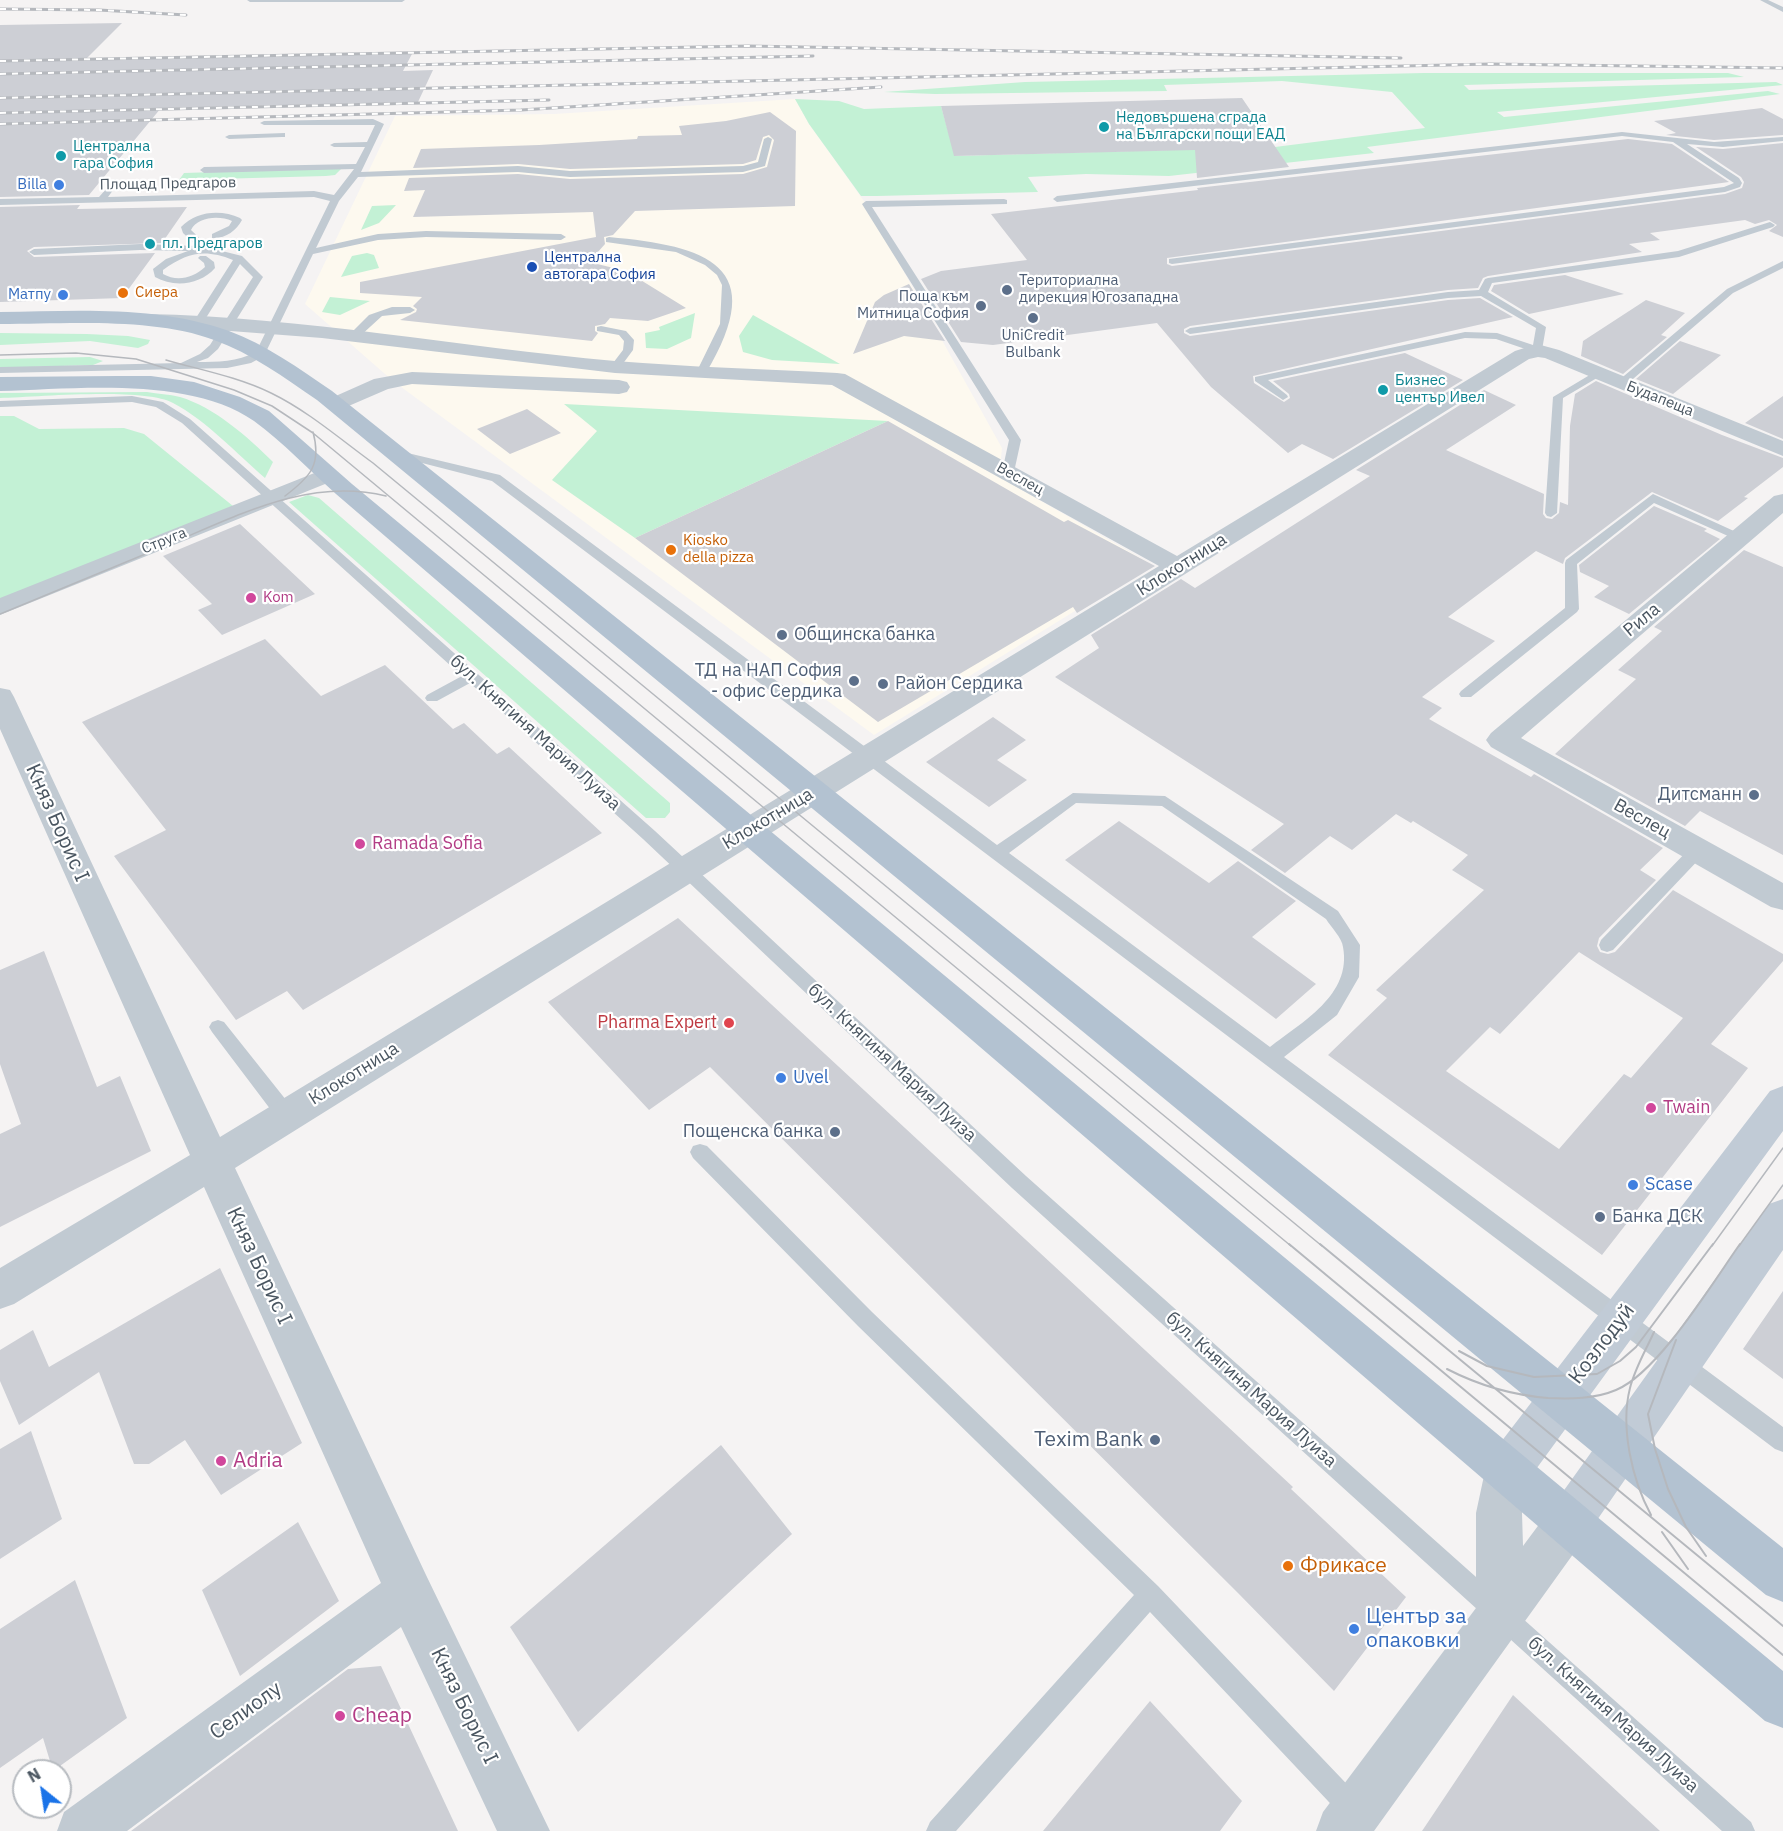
<!DOCTYPE html>
<meta charset="utf-8">
<style>
body{margin:0}
#map{position:relative;width:1783px;height:1831px;overflow:hidden;background:#f5f3f3;font-family:"IBM Plex Sans",sans-serif}
canvas{display:block}
.north{position:absolute;left:12px;top:1759px;width:60px;height:60px;box-sizing:border-box;background:#fff;border:2px solid #b7bbc0;border-radius:50%;rotate:330deg;font-size:16px;font-weight:700;line-height:24px;text-align:center;color:#4a5661}
.north::after{content:'';display:block;margin:auto;width:21px;height:27px;background:#1a73e8;clip-path:polygon(50% 0,100% 100%,50% 72%,0 100%)}
</style>
<div id="map">
<canvas width="1783" height="1831"></canvas>
<div class="north">N</div>
</div>
<script>
const ctx = document.querySelector('canvas').getContext('2d');
ctx.lineJoin = 'round';
function fillPath(path, color) {
  ctx.fillStyle = color;
  ctx.fill(path, 'evenodd');
}
function strokePath(path, color, width, dash) {
  ctx.strokeStyle = color;
  ctx.lineWidth = width;
  ctx.lineCap = dash ? 'butt' : 'round';
  ctx.setLineDash(dash || []);
  ctx.stroke(path);
}
function label(font, color, halo, rows, align = 'center') {
  ctx.font = font + ' "IBM Plex Sans",sans-serif';
  ctx.lineWidth = 4.5;
  ctx.setLineDash([]);
  ctx.textBaseline = 'middle';
  ctx.strokeStyle = halo;
  ctx.fillStyle = color;
  for (const [text, x, y, turn = 0] of rows) {
    ctx.save();
    ctx.translate(x, y);
    ctx.rotate((+turn || 0) * Math.PI / 180);
    ctx.textAlign = isNaN(turn) ? turn : align;
    if (halo) ctx.strokeText(text, 0, 0);
    ctx.fillText(text, 0, 0);
    ctx.restore();
  }
}
fillPath(new Path2D(`
 M795 99 809 124 866 204 1002 448 999 477 1151 564 874 735 393 381 305 304 395 116 554 114Z`), '#fdf9ef');
fillPath(new Path2D(`
 M1424 73H1728L1744 77 1464 85 1469 90 1776 82 1783 85 1497 112 1504 117 1768 91 1780 94 1367 147 1374 153 1169 176 1086 174 1028 177 1038 192 877 196H861L809 124 795 99 839 101 864 109 941 106 955 156 1275 147 1425 128 1392 92 1282 81 1164 85 1167 91 935 94 884 92 1025 82Z
 M342 168 335 175 326 176 179 180 184 173Z
 M396 205 379 223 361 230 372 206Z
 M367 253 374 255 379 268 341 277 352 256Z
 M330 297 370 301 340 315 322 312Z
 M695 313 691 338 667 349 646 348 645 333 660 330 659 327Z
 M753 315 840 364 772 360 743 352 739 336Z
 M0 333 87 334 128 336 150 340 148 344 138 348 90 341 0 345Z
 M90 357 103 361 93 365 0 368V359Z
 M147 392C158 394 169 394 180 397 214 407 248 437 273 462L265 478C236 453 207 421 173 403 144 387 37 397 0 398V393Z
 M564 404 888 421 635 538 552 480 597 431Z
 M0 416H14L39 429 124 428 144 434 233 506 0 600Z
 M308 495 319 498 670 803V812L665 818H646L289 502Z`), '#c3f1d5');
fillPath(new Path2D(`
 M122 23 85 60 413 52 403 71 433 70 418 102 161 108 89 195 0 197V25Z
 M1242 98 1289 167 1197 178 1195 150 954 156 941 106Z
 M1762 108 1783 119V135L1714 140 1666 135 1676 133 1654 121Z
 M770 112 796 131 795 206 635 211 613 235 604 237 605 244 589 262 626 271 686 308 648 321 610 318 605 324 595 326V331L598 333 592 341 400 320 416 312 417 309 413 306 422 297 360 293V282L596 237 593 212 413 217 425 190 404 191 409 178 518 174 570 179 743 174 767 167 774 140 769 135 763 137 756 160 743 164 570 169 518 164 413 168 421 149 539 145 637 139 638 136 682 135 679 126 726 121Z
 M1628 139 1672 144 1729 182 1167 258V264L1172 266 1725 194 1742 188 1744 182 1741 177 1696 147 1723 149 1783 143V237L1769 231 1777 225 1769 220 1755 224 1745 220 1650 233 1660 240 1629 244 1642 252 1488 276 1483 278 1478 288 1448 290 1190 326 1184 329V333L1190 336 1448 300 1480 298 1513 317 1253 376 1254 383 1284 402 1290 398 1289 394 1273 381 1405 353 1463 380 1333 459 1302 444 1288 453 1211 387 1157 323 993 345 961 342 921 279 941 271 1027 260 991 214 1198 190 1197 188Z
 M80 205 77 209 187 207 162 243 34 247 27 251 34 257 155 253 122 298 0 302V207Z
 M1565 275 1624 294 1529 314 1491 291 1494 285Z
 M909 284 945 341 904 336 853 354 875 302 884 295Z
 M1646 300 1685 313 1661 335 1667 337 1623 374 1581 356 1583 341Z
 M1680 341 1721 355 1673 394 1636 379Z
 M1596 381 1722 435 1783 458V467L1744 497 1748 498 1718 521 1652 492 1565 558 1563 564 1536 551 1448 617 1495 641 1422 697 1442 708 1429 719 1531 777 1534 774 1663 848 1640 870 1656 880 1599 938 1597 946 1600 952 1608 954 1615 952 1673 890 1783 954V961L1711 1044 1748 1068 1602 1255 1328 1055 1387 998 1376 990 1484 890 1452 870 1468 855 1413 821 1411 823 1396 814 1352 850 1330 836 1285 873 1251 850 1284 824 1055 677 1099 648 1091 635 1181 579 1195 588 1370 476 1356 470 1484 390 1516 405 1446 450 1544 494 1543 514 1546 518 1552 519 1559 513 1560 502 1568 505 1570 426 1575 394ZM1579 952 1683 1018 1631 1078 1624 1074 1559 1149 1446 1071 1490 1027 1500 1034Z
 M1783 396V439L1745 423Z
 M527 409 561 433 510 454 477 429Z
 M888 421 1064 522 1068 520 1155 566 1077 613 1073 607 878 722 635 538Z
 M1654 506 1707 529 1704 531 1720 539 1629 614 1594 597 1609 586 1580 572 1579 565Z
 M240 524 315 594 222 635 198 610 212 604 163 556Z
 M1744 550 1783 567V855L1700 811 1685 826 1555 754 1636 679 1618 670 1662 631 1654 627Z
 M265 639 321 696 385 665 453 729 464 723 497 754 509 747 602 833 303 1010 287 991 236 1020 114 856 166 830 82 722Z
 M993 717 1026 740 997 760 1027 780 989 807 926 762Z
 M1119 821 1209 883 1238 861 1296 901 1252 937 1316 984 1276 1019 1065 860Z
 M678 918 1293 1487 1291 1489 1406 1597 1334 1691 1238 1593 710 1067 649 1110 548 1002Z
 M44 951 97 1087 120 1076 151 1151 0 1227V1134L21 1124 0 1064V970Z
 M220 1268 302 1443 221 1495 185 1440 149 1464H134L99 1372 19 1425 0 1381V1350L33 1330 49 1367Z
 M1783 1291V1379L1743 1349Z
 M31 1431 62 1519 0 1559V1449Z
 M721 1445 792 1534 578 1732 510 1627Z
 M298 1522 339 1601 240 1676 202 1590Z
 M75 1580 127 1718 53 1771 43 1738 0 1768V1629Z
 M381 1666 458 1831H131L348 1669Z
 M1513 1695 1660 1831H1422Z
 M1150 1701 1242 1801 1220 1831H1043Z`), '#cdcfd5');
fillPath(new Path2D(`
 M247 0H405L402 2H250Z
 M1760 0H1768L1783 7V12Z
 M373 119 384 124 361 172 518 166 570 171 743 166 758 162 764 139 768 137 772 139 765 166 743 172 570 177 518 172 358 177 339 201 316 248 378 234 426 231 561 234 566 237 561 240 426 237 378 240 313 254 264 356 251 363 227 368 0 373V367L181 363 200 354 210 345 253 277 240 264 204 321 199 324 194 321 233 260C205 249 188 252 163 270V274C177 282 193 278 205 267L204 263 198 258 200 256H206L214 262 215 268C200 285 174 288 155 277L153 269 166 259 188 251 140 250 34 255 29 252 34 249 140 244 197 246 183 233 181 227C196 211 221 209 240 218L242 220C236 231 225 239 212 238V234L229 226 232 221C219 215 197 217 191 230L210 248 242 256 263 277 218 349 208 358 197 362C218 362 237 362 256 352L330 201 314 197 0 205V199L99 197 115 179 119 182 108 197 314 191 334 195 354 169 204 173 200 170 204 167 356 164 365 147H334L330 145 334 143 367 142 375 125H264L260 123 264 121Z
 M1622 132 1714 142 1783 137V141L1723 147 1687 144 1739 178 1742 183 1740 187 1725 192 1172 264 1169 263V259L1724 187 1734 183 1673 142 1622 136 1057 202 1053 199 1057 196Z
 M285 133V137H282L229 139 225 137 229 135Z
 M1004 199 1007 200V204L872 207 1021 440 1014 472 1008 476 1002 472 1009 440 862 204 866 201Z
 M1770 222 1775 225 1773 227 1679 257 1492 283 1488 292 1546 327 1542 350 1537 353 1496 339 1465 338 1268 380 1287 395 1288 397 1283 400 1255 381V377L1465 332 1497 333 1533 345 1536 328 1481 296 1448 298 1190 334 1185 331 1190 328 1448 292 1479 290 1485 279 1488 278 1678 251Z
 M609 237C707 246 771 265 706 373H698L697 371 720 324 722 285 717 275 705 265 676 252 606 242V238Z
 M1783 261V268L1733 293 1626 385H1618V381L1727 289Z
 M392 307H410L415 310 410 313 382 316 359 337H351V333L369 315Z
 M601 326 626 331 634 340 633 350 619 369 615 370 610 367 623 350 624 341 619 335 597 331V327Z
 M1598 370 1603 373 1602 375 1563 398 1557 513 1551 517 1547 516 1545 513 1553 397Z
 M132 396 163 402 190 419 655 831 1026 1176 1751 1822 1755 1831H1722L1012 1188 643 839 470 683 437 701H427L425 698 427 695 462 676 182 423 156 407 132 402 0 407V401Z
 M395 450 500 475 997 845 1073 793 1165 796 1338 911 1360 945 1359 977 1337 1015 1284 1057 1783 1427V1452L1775 1449 492 481 391 455V451ZM1076 803 1162 806 1326 919C1331 927 1342 938 1343 947 1352 995 1302 1022 1270 1047L1009 853Z
 M1653 494 1747 537 1745 540H1737L1654 503 1577 564 1579 609 1577 612 1471 697H1461L1459 694 1461 691 1565 608V563L1566 560Z
 M1698 844 1704 846 1706 850 1704 854 1613 950 1607 952 1601 950 1599 945 1601 940 1692 846Z
 M218 1020 224 1022 294 1110 296 1116 294 1122 287 1124 280 1122 212 1032 209 1027 212 1022Z
 M700 1144 707 1146 872 1312 1158 1586 1362 1800 1366 1809 1362 1818 1353 1822 1344 1818 1150 1612 956 1831H926L930 1822 1134 1595 858 1326 693 1158 690 1152 693 1146Z`), '#c1cad2');
fillPath(new Path2D(`
 M146 314C304 317 458 347 615 361 689 367 763 369 837 373L845 374 1177 556 1515 351 1537 344 1559 350 1783 441V456L1545 358 1538 357 1529 359 235 1168 426 1575 550 1831H497L401 1627 127 1831H57L64 1812 381 1583 204 1187 14 1304 0 1309V1268L190 1155 0 729V688L10 690 14 697 220 1137 1159 566 832 385 615 373 322 338 139 324 136 320 139 316Z
 M412 372 619 380 627 382 630 387 627 392 619 394 412 384 388 389 337 411 329 409 326 404 329 399 374 379Z
 M327 468 335 470 339 475 335 480 0 615V598Z
 M1783 494V513L1521 738 1783 883V910L1771 907 1491 747 1486 740 1491 733 1774 496Z
 M1507 1449 1523 1455 1529 1471 1522 1513 1523 1546 1552 1507 1568 1500 1584 1507 1591 1523 1584 1539 1374 1831H1316L1323 1812 1476 1608V1513L1485 1471 1491 1455Z`), '#c1cad2');
fillPath(new Path2D(`
 M1783 1086V1131L1523 1487 1507 1493 1491 1487 1485 1471 1491 1455 1770 1091Z
 M1783 1199V1250L1584 1539 1568 1546 1552 1539 1545 1523 1552 1507 1769 1204Z`), '#c1cbd6');
fillPath(new Path2D(`
 M0 312C75 311 157 305 229 331 265 344 300 369 332 391L1783 1548V1602L1766 1595 317 400C285 378 251 353 214 340 153 317 65 324 0 324Z
 M117 376H151L194 382 240 397 269 411 352 484 1783 1671V1728L1765 1721 336 494C309 470 283 442 254 421 190 376 75 389 0 391V377Z`), '#b3c2d1');
strokePath(new Path2D(`
 M0 355 76 353 136 359 234 390 272 406 313 433 1291 1246
 M166 360C201 370 238 377 271 393 308 411 340 439 373 463L1322 1246
 M285 496C310 477 322 465 313 432
 M0 614C53 592 107 570 160 548 232 519 306 476 386 496
 M1712 1246 1783 1148
 M1739 1246 1783 1185`), '#b5b8bd', 1.5);
strokePath(new Path2D(`
 M1289 1244 1783 1655
 M1320 1244 1783 1626
 M1676 1340 1648 1414 1655 1449 1668 1489 1686 1527 1706 1556
 M1459 1351 1487 1366 1534 1377 1597 1374 1620 1361 1636 1347 1713 1244
 M1447 1369C1480 1386 1511 1395 1548 1398 1570 1399 1595 1399 1616 1390 1658 1373 1713 1282 1740 1244
 M1651 1515C1632 1480 1620 1427 1630 1388 1635 1368 1646 1350 1654 1332
 M1662 1532 1688 1569`), '#b5b8bd', 2);
const rail = new Path2D(`
 M0 9 99 10 186 15
 M0 61 748 46 1401 58
 M0 74 813 56
 M0 98 1491 64 1783 68
 M0 113 549 100
 M0 124 521 110 881 87`);
strokePath(rail, '#b5b8bd', 3);
strokePath(rail, '#fff', 2, [6]);
for (const [x, y, r, color] of [
 [1104,127,6,"#0f9aa8"],
 [61,156,6,"#0f9aa8"],
 [59,185,6,"#3f7fe0"],
 [150,244,6,"#0f9aa8"],
 [532,267,6,"#1a4fb4"],
 [1007,290,6,"#5c6f8a"],
 [123,293,6,"#e8710a"],
 [63,295,6,"#3f7fe0"],
 [981,306,6,"#5c6f8a"],
 [1033,318,6,"#5c6f8a"],
 [1383,390,6,"#0f9aa8"],
 [671,550,6,"#e8710a"],
 [251,598,6,"#d1479c"],
 [782,635,6,"#5c6f8a"],
 [854,681,6,"#5c6f8a"],
 [883,684,6,"#5c6f8a"],
 [1754,795,6,"#5c6f8a"],
 [360,844,6,"#d1479c"],
 [729,1023,6,"#e0444e"],
 [781,1078,6,"#3f7fe0"],
 [1651,1108,6,"#d1479c"],
 [835,1132,6,"#5c6f8a"],
 [1633,1185,6,"#3f7fe0"],
 [1600,1217,6,"#5c6f8a"],
 [1155,1440,6,"#5c6f8a"],
 [221,1461,6,"#d1479c"],
 [1288,1566,6,"#e8710a"],
 [1354,1629,6,"#3f7fe0"],
 [340,1716,6,"#d1479c"]
]) {
  const dot = new Path2D();
  dot.arc(x, y, r, 0, 2 * Math.PI);
  ctx.fillStyle = color;
  ctx.fill(dot);
  strokePath(dot, '#fff', 2);
}
label('15px', '#0d838f', '#fff', [
 ["Недовършена сграда",1116,118],
 ["на Български пощи ЕАД",1116,135],
 ["Централна",73,147],
 ["гара София",73,164],
 ["пл. Предгаров",162,244],
 ["Бизнес",1395,381],
 ["център Ивел",1395,398]
], 'left');
label('15px', '#4a5661', '#fff', [
 ["Площад Предгаров",168,184,-1],
 ["Будапеща",1660,399,22],
 ["Веслец",1020,479,29],
 ["Струга",164,541,-22]
]);
label('15px', '#366cbe', '#fff', [
 ["Billa",47,185],
 ["Матпу",51,295]
], 'right');
label('15px', '#164399', '#fff', [
 ["Централна",544,258],
 ["автогара София",544,275]
], 'left');
label('15px', '#4e5e75', '#fff', [
 ["Териториална",1019,281],
 ["дирекция Югозападна",1019,298],
 ["Поща към",969,297,"right"],
 ["Митница София",969,314,"right"],
 ["UniCredit",1033,336,"center"],
 ["Bulbank",1033,353,"center"]
], 'left');
label('15px', '#c56008', '#fff', [
 ["Сиера",135,293],
 ["Kiosko",683,541],
 ["della pizza",683,558]
], 'left');
label('15px', '#b23c85', '#fff', [
 ["Kom",263,598]
], 'left');
label('18px', '#4a5661', '#fff', [
 ["Клокотница",1182,565,-32],
 ["Рила",1642,620,-40],
 ["бул. Княгиня Мария Луиза",535,733,42],
 ["Клокотница",768,819,-31],
 ["Веслец",1642,819,29],
 ["бул. Княгиня Мария Луиза",892,1063,43],
 ["Клокотница",354,1074,-32],
 ["бул. Княгиня Мария Луиза",1251,1390,42],
 ["бул. Княгиня Мария Луиза",1613,1715,42]
]);
label('18px', '#4e5e75', '#fff', [
 ["Общинска банка",794,635],
 ["ТД на НАП София",842,671,"right"],
 ["- офис Сердика",842,692,"right"],
 ["Район Сердика",895,684],
 ["Дитсманн",1742,795,"right"],
 ["Пощенска банка",823,1132,"right"],
 ["Банка ДСК",1612,1217]
], 'left');
label('18px', '#b23c85', '#fff', [
 ["Ramada Sofia",372,844],
 ["Twain",1663,1108]
], 'left');
label('18px', '#be3a42', '#fff', [
 ["Pharma Expert",717,1023]
], 'right');
label('18px', '#366cbe', '#fff', [
 ["Uvel",793,1078],
 ["Scase",1645,1185]
], 'left');
label('21px', '#4a5661', '#fff', [
 ["Княз Борис I",57,823,66],
 ["Княз Борис I",259,1266,65],
 ["Козлодуй",1602,1344,-53],
 ["Княз Борис I",464,1706,64],
 ["Селиолу",246,1711,-36]
]);
label('21px', '#4e5e75', '#fff', [
 ["Texim Bank",1143,1440]
], 'right');
label('21px', '#b23c85', '#fff', [
 ["Adria",233,1461],
 ["Cheap",352,1716]
], 'left');
label('21px', '#c56008', '#fff', [
 ["Фрикасе",1300,1566]
], 'left');
label('21px', '#366cbe', '#fff', [
 ["Център за",1366,1617],
 ["опаковки",1366,1641]
], 'left');
</script>
